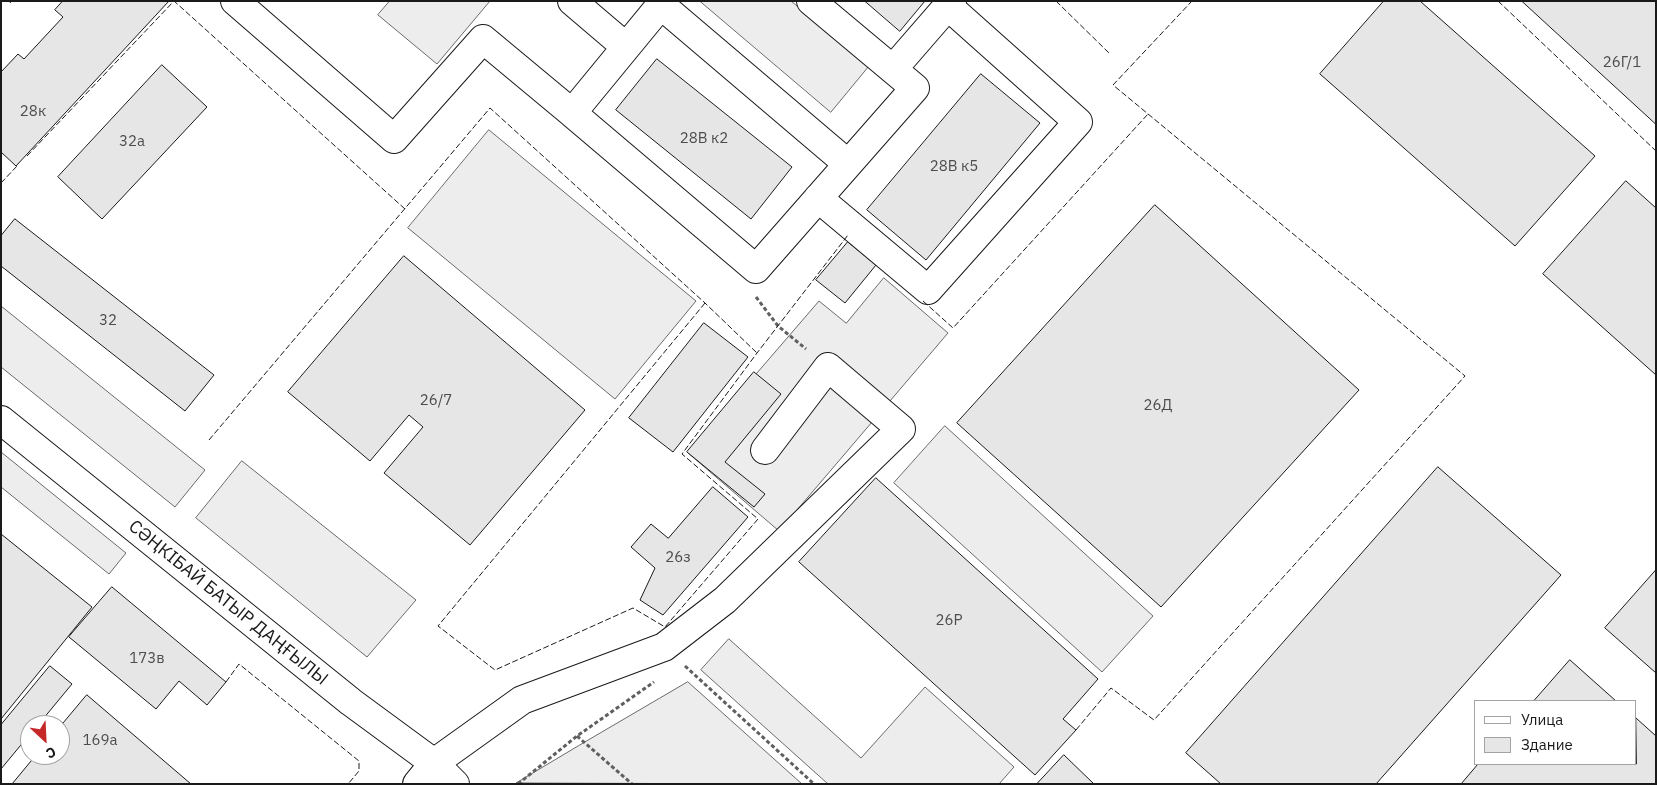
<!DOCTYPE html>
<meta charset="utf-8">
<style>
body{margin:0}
#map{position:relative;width:1657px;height:785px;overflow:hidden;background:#fff;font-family:"IBM Plex Sans",sans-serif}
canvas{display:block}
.frame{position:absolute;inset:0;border:2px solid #1a1a1a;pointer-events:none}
.legend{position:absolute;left:1474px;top:700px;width:162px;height:65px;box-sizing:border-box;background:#fff;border:1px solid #a3a3a3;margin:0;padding:6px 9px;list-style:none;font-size:15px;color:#1a1a1a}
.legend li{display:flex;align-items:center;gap:10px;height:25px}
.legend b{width:25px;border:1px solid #a3a3a3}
.north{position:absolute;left:20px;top:715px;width:50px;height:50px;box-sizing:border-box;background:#fff;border:1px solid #a3a3a3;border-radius:50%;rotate:155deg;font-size:14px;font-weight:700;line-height:20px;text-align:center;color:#1a1a1a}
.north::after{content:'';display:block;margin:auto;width:18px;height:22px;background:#c62828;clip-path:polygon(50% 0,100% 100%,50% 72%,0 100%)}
</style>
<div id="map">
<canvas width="1657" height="785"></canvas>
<div class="frame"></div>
<ul class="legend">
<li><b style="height:6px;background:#fff"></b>Улица</li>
<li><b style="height:14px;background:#e6e6e6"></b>Здание</li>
</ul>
<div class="north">С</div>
</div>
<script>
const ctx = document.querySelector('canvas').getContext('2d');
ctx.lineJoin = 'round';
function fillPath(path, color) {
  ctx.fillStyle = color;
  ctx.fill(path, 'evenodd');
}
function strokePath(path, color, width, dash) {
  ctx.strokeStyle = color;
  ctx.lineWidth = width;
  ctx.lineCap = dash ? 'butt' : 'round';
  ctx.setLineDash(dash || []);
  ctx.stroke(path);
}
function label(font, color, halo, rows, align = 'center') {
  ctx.font = font + ' "IBM Plex Sans",sans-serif';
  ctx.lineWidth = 4;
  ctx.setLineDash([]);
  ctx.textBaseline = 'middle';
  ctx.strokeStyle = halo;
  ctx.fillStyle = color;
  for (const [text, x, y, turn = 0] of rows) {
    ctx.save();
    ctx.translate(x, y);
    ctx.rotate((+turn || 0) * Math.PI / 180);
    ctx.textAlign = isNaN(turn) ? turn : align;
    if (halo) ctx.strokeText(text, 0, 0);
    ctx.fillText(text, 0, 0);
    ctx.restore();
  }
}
const built = new Path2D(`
 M390 1H490L437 64 378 15Z
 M700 1H791L869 66 831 112Z
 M489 130 696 301 615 399 408 228Z
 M884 278 948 333 779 531 688 453 819 301 846 323Z
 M1 306 205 470 175 507 1 367Z
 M945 426 1153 616 1102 672 894 483Z
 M1 452 126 553 109 574 1 487Z
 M242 461 416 600 367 657 196 518Z
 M729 639 861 758 925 687 1014 767 999 784H828L701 670Z
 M688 682 802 784 516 783 578 746Z`);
fillPath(built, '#ededed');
strokePath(built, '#6a6a6a', 1);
const building = new Path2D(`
 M63 1H169L16 166 1 152V72L18 54 24 59 63 17 55 10Z
 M865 1H925L900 31Z
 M1384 1H1420L1595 156 1515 246 1320 74Z
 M1522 1H1656V124Z
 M657 59 792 167 751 219 616 110Z
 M162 65 207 107 102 219 58 177Z
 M981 74 1040 123 926 260 867 210Z
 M1626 181 1656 208V375L1543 274Z
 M1155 205 1359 390 1161 607 957 423Z
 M15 219 214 375 185 411 1 266V236Z
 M848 242 876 265 845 303 816 280Z
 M404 256 585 410 470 545 384 473 423 427 409 415 370 461 288 392Z
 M704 323 748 357 673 452 629 418Z
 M754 372 781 394 725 462 765 494 754 507 687 452Z
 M1438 467 1561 575 1376 784H1221L1186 753Z
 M876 478 1098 679 1063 719 1076 730 1035 775 799 562Z
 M713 487 748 517 663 615 640 600 655 568 631 547 651 524 668 538Z
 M1 534 92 607 1 719Z
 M1656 570V673L1605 628Z
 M112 587 226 682 207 705 179 681 156 709 69 637Z
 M1570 660 1616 701H1534Z
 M50 666 72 684 38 725H30V734L1 769V725Z
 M87 695 191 784H12L36 755H60V727Z
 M1636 718 1656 736V784H1461L1478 764H1636Z
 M1064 755 1094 784H1037Z`);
fillPath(building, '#e6e6e6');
strokePath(building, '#1a1a1a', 1);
const minor = new Path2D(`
 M235 1 394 139 483 39 572 113
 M572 1 626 47
 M664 1 572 113 756 269 915 88 811 1
 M661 5 848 164
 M893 69 952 1
 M818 198 928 290 1078 122 948 6
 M417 784 434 763 522 700 664 647 725 600 901 429 828 367 765 450`);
const major = new Path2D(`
 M1 420 351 702 434 763 455 784`);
strokePath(minor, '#1a1a1a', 30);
strokePath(major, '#1a1a1a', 30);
strokePath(new Path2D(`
 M756 297 778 326 806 349
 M685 666 814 784
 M577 736 632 784
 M518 784 577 736 654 682`), '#5f5f5f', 3, [4, 2.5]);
strokePath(minor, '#fff', 28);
strokePath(major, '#fff', 28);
strokePath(new Path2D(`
 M1056 1 1110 54
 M1498 1 1656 151
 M10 3 11 1
 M27 156 174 1 405 209
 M1 183 18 165
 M923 301 953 328 1148 114
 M705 303 438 626 495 670 633 608 665 627 758 519 682 454 757 353 848 235
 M209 440 490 108 705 303 757 353
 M226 682 239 664 359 761V771L348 784
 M1076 730 1111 688 1154 720 1465 376 1113 85 1192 1`), '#1a1a1a', 1, [6, 2.5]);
label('15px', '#4d4d4d', null, [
 ["26Г/1",1622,63],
 ["28к",33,112],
 ["28В к2",704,139],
 ["32а",132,142],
 ["28В к5",954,167],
 ["32",108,321],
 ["26/7",436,401],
 ["26Д",1158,406],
 ["26з",678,558],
 ["26Р",949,621],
 ["173в",147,659],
 ["169а",100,741]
]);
label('18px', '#1a1a1a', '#fff', [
 ["СӘҢКІБАЙ БАТЫР ДАҢҒЫЛЫ",228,603,39]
]);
</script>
